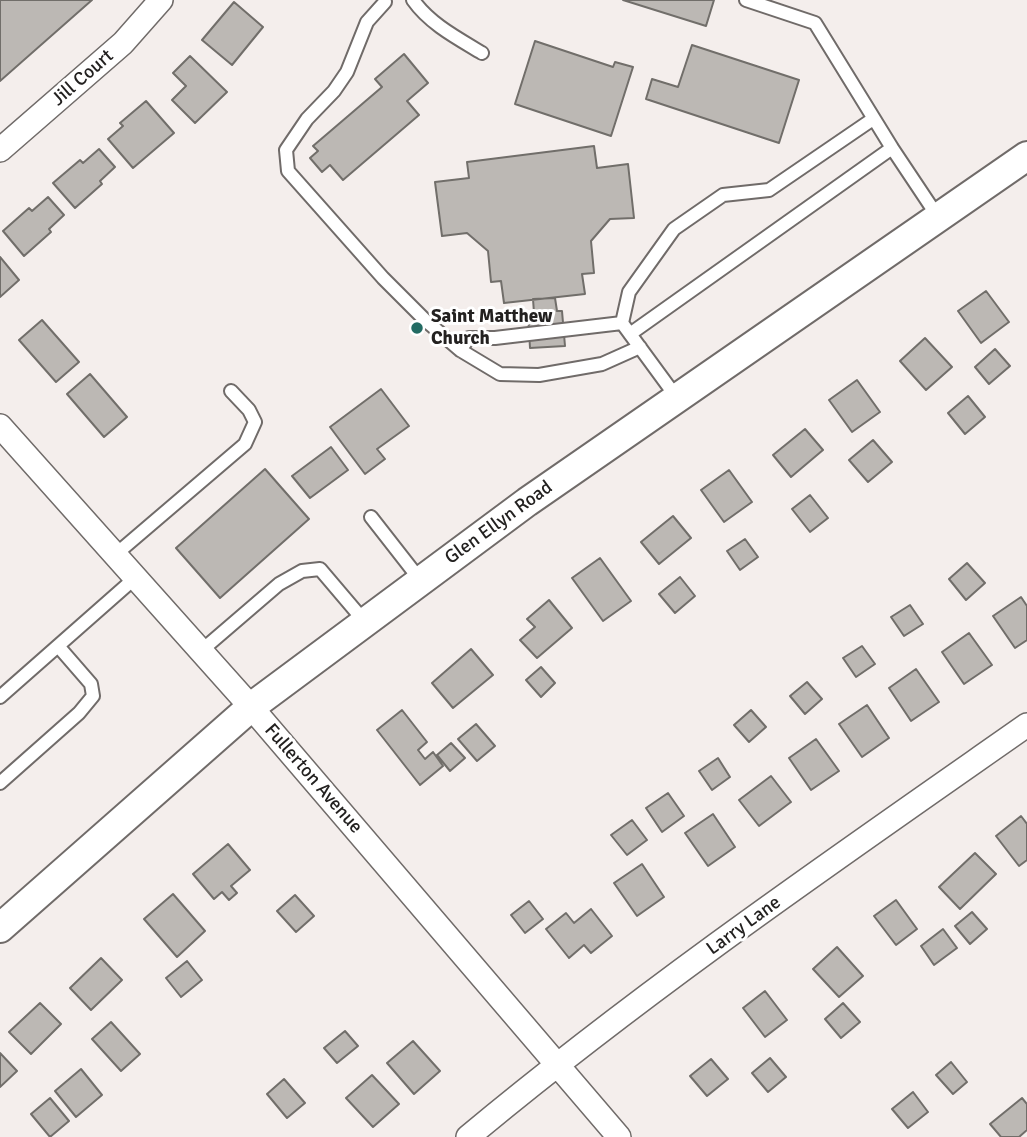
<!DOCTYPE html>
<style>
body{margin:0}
canvas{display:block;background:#f4eeec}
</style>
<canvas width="1027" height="1137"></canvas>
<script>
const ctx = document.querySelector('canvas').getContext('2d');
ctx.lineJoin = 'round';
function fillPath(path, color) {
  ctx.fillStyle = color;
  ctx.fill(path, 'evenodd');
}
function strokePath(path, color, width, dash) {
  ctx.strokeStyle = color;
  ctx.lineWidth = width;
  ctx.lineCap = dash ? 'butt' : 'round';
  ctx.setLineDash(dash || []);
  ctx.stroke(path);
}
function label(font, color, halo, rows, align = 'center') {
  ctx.font = font + ' Signika,sans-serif';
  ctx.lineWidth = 6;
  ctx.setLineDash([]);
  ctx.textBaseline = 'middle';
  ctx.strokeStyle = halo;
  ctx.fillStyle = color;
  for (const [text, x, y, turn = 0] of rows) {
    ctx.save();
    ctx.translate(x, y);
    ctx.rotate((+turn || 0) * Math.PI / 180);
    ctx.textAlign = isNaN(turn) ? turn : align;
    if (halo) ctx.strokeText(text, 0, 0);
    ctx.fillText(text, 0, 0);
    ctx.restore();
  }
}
const building = new Path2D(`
 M0 0H92L0 81Z
 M623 0H714L706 26Z
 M234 2 263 27 232 65 202 40Z
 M535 41 613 67 615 62 633 67 611 136 515 104Z
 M692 45 799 80 779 143 646 99 652 79 678 87Z
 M404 54 428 83 407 101 419 115 343 180 330 165 322 172 310 158 318 151 313 146 382 87 375 79Z
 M190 56 227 92 195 123 172 100 186 86 173 73Z
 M146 101 174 133 133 168 108 139 123 126 120 123Z
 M594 146 597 168 628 164 634 218 610 219 591 241 594 273 582 274 585 294 504 303 501 281 491 282 488 251 467 233 442 236 435 182 469 178 467 162Z
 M99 149 115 167 100 181 102 184 75 208 53 183 80 160 83 163Z
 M48 197 64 215 49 229 51 232 24 256 3 231 29 208 32 211Z
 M0 257 19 280 0 297Z
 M986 291 1009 322 981 343 958 311Z
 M555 298 557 311H562L565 346 530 348 528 313H534L533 299Z
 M42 320 79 362 56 382 19 340Z
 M925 338 952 367 926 390 900 361Z
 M995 349 1010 366 989 384 975 367Z
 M90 374 127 417 104 437 67 394Z
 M857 380 880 412 852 432 829 400Z
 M381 389 409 426 377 449 385 459 365 474 330 427Z
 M968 396 985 417 965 434 948 413Z
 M805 429 823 450 791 477 773 455Z
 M873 440 892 462 868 482 849 460Z
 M331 447 348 470 310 498 292 476Z
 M265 469 309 519 220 598 176 548Z
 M729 470 752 502 724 522 701 490Z
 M810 495 828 518 810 532 792 509Z
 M673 516 691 538 659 564 641 542Z
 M745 539 758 557 740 570 727 551Z
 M600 558 631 601 603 621 572 578Z
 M967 563 985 583 966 600 949 579Z
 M680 577 695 596 675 613 659 594Z
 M1021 597 1027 606V640L1015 648 993 616Z
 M549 600 572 628 537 658 520 640 535 627 527 619Z
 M910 605 923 624 904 636 891 617Z
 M969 633 992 665 964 684 942 652Z
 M862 646 875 664 856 677 843 658Z
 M471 649 493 675 453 708 432 683Z
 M541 667 555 683 541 697 526 680Z
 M916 669 939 702 911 721 889 688Z
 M807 682 822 699 805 714 790 696Z
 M867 705 889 738 862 757 839 724Z
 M402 710 427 742 418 750 425 759 433 752 443 766 420 785 377 730Z
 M751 710 766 727 749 742 734 725Z
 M476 724 495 746 477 761 458 739Z
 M816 739 839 771 811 790 789 758Z
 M451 743 465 758 450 771 437 755Z
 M718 758 730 777 712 790 699 771Z
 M771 776 791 802 759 826 739 800Z
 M668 793 684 816 662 832 646 808Z
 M713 814 735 847 708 866 685 833Z
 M1021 816 1027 824V860L1019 866 996 836Z
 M632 820 647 840 627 855 611 835Z
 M228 844 250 870 231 886 237 893 229 900 222 892 214 899 193 874Z
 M975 853 996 874 960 909 939 887Z
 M642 864 664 897 637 916 614 883Z
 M173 894 205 931 177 957 144 919Z
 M295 895 314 916 296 932 277 911Z
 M896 900 917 929 896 945 874 916Z
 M529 901 543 919 525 933 511 915Z
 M591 909 612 936 591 953 584 945 569 958 546 929 566 913 574 923Z
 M972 912 987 929 970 944 955 926Z
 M943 929 957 948 934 965 921 946Z
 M837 947 863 976 839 997 813 969Z
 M101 958 122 980 91 1010 70 988Z
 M187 961 202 980 181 997 166 978Z
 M765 991 787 1020 765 1037 743 1008Z
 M40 1003 61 1024 31 1054 9 1032Z
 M843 1003 860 1022 841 1038 825 1019Z
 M111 1022 140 1054 121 1071 92 1039Z
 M345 1031 358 1046 337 1063 324 1048Z
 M413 1041 440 1071 414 1094 387 1063Z
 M0 1053 17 1071 0 1087Z
 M770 1058 786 1077 768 1092 752 1073Z
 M711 1059 728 1079 707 1096 690 1076Z
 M951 1062 967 1082 953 1094 936 1075Z
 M81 1069 102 1095 76 1117 55 1091Z
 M372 1075 399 1104 373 1127 346 1098Z
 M284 1079 305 1103 287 1118 267 1094Z
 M913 1092 928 1112 908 1128 892 1109Z
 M50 1098 69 1121 50 1137 31 1114Z
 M1022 1098 1027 1104V1130L1019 1137H1001L990 1124Z`);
fillPath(building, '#bcb8b4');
strokePath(building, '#716e6a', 2);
const service = new Path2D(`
 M413 0C430 24 457 38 482 53
 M746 0 815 23 892 148 938 217
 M385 2 367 22 347 72 334 91 307 119 286 150 288 171 383 278 425 320 460 350 500 374 539 375 602 364 640 347
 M630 334 892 148
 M460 350 469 338H495L622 323
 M677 398 622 323 629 292 674 229 723 195 769 190 873 119
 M371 517 421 581
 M115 555 245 444 255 422 249 410 231 391
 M201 651 279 584 302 571 320 569 365 622
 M0 697 135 578
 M0 783 79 713 93 696 91 684 58 646`);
const minor = new Path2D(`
 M0 150 123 43 161 0
 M0 426 251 707 619 1137
 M468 1137C646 989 837 858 1027 725`);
const tertiary = new Path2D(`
 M0 928 251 707 527 502 1027 156`);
strokePath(service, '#706b69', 16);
strokePath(minor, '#706b69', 26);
strokePath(tertiary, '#706b69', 32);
strokePath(service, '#fff', 12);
strokePath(minor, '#fff', 23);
strokePath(tertiary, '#fff', 28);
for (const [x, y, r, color] of [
 [417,328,7,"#226b63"]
]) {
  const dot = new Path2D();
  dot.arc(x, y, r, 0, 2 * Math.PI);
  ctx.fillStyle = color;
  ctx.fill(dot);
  strokePath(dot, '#fff', 2.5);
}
label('19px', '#232120', '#fff', [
 ["Jill Court",83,78,-41],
 ["Glen Ellyn Road",499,523,-36],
 ["Fullerton Avenue",313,779,49],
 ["Larry Lane",744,926,-36]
]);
label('bold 19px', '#232120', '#fff', [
 ["Saint Matthew",431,317],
 ["Church",431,339]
], 'left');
</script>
